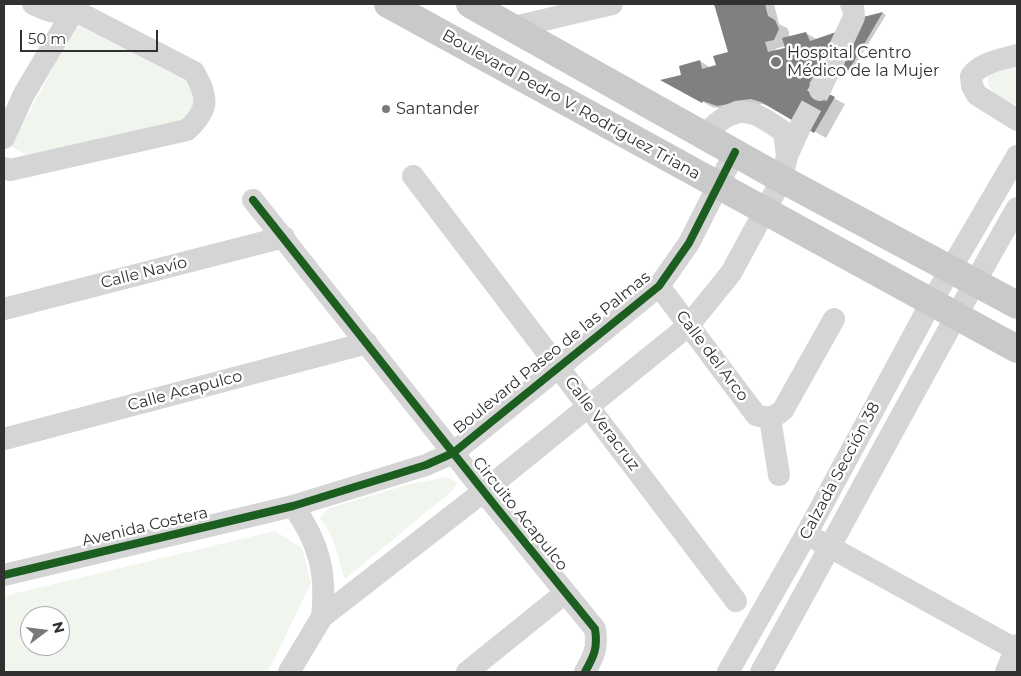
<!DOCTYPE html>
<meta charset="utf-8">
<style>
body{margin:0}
#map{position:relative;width:1021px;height:676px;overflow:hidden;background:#fff;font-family:Montserrat,sans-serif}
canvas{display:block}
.frame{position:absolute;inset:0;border:5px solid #313131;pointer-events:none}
.north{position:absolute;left:20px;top:606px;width:50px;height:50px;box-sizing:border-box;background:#fff;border:1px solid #adadad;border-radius:50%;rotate:75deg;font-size:14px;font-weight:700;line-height:20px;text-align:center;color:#313131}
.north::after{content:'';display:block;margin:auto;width:18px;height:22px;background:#797979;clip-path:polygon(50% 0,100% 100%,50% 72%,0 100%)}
.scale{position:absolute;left:20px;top:30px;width:138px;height:22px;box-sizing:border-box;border:2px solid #313131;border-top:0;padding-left:6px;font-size:15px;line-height:18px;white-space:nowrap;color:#313131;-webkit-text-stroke:4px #fff;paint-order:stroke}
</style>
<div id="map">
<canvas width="1021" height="676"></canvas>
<div class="frame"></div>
<div class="north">N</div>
<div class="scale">50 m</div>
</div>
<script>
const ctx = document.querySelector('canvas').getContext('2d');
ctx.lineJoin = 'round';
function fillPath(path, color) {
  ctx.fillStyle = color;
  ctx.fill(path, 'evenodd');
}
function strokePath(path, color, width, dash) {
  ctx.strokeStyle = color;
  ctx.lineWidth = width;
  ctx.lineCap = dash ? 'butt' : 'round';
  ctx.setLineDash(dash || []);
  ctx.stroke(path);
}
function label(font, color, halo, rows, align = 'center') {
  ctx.font = font + ' Montserrat,sans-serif';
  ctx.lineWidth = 5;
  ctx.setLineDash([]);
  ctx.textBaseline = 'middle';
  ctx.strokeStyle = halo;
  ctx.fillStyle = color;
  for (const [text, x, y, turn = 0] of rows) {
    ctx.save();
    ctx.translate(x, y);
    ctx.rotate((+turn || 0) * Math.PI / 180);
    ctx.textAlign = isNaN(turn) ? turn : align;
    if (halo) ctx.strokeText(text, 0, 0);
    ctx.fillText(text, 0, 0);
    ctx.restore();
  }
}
fillPath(new Path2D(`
 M77 23 188 82 197 101 184 121 27 156 11 146Z
 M1017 61V106C1002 97 980 91 990 70Z
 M447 477 457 482 452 491 345 579C337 556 336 538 320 518L329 508 410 484Z
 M275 531 302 548 311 583 268 672H4V596ZM30 616H60V646H30Z`), '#f0f5ee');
fillPath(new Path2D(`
 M716 4H774L779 24 787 28 789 32V38L806 33 818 40 839 33 860 19 883 13 886 15 851 72 842 69 820 91 845 104 826 138 774 108 763 104 746 107 729 112 715 107 714 108 663 80 682 76 700 61 711 68 717 66 729 53ZM785 46 786 49 776 51 775 49Z`), '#0003');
fillPath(new Path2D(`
 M714 4H765L768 16 775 20 779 29 774 40 765 42 768 52 785 48 782 38 806 32 810 41 839 31 809 84 835 97 814 133 761 102 751 99 734 101 729 104 717 106 703 101 702 103 660 80 681 75 679 66 700 60 702 69 716 65 713 56 728 52Z
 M883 12 853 63 848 71 841 70 859 18Z`), '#808080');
strokePath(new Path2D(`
 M801 125 820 90`), '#d6d6d6', 22, [22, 11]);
strokePath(new Path2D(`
 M33 4C48 10 54 17 69 6
 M514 27 612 4
 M1017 55C1000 60 982 62 971 76L972 86 977 95 1017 120
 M820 90 854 17 853 6 851 4
 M4 138 24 94 74 10
 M787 156 801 125
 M4 168 10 170 187 130C210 109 208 97 194 72L74 10 68 4
 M413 176 736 601
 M253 200 496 507 595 629C598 648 594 656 585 672
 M659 286 756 415C767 419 774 418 783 410L834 319
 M4 309 284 237
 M770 418 779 475
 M4 439 367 343
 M293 506C319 542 327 573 322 617
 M819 541 1015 649
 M4 575 293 506 426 465 453 453 659 286 689 243 735 152
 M289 672 322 617 484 491 688 326 731 273 782 179 787 156 784 132C749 107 736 103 704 135
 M467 672 565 593
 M728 672 807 533 932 301 1017 156
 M761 672C847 518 929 361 1017 208
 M1006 672 1017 645`), '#d5d5d5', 22);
strokePath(new Path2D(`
 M388 4 1017 349
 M470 4 776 176 1017 305`), '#c9c9c9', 28);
strokePath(new Path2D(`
 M253 200 496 507 595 629C598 648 594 656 585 672
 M4 575 293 506 426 465 453 453 659 286 689 243 735 152`), '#1b5e20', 8);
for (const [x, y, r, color] of [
 [776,62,6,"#797979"],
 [386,109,5,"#797979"]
]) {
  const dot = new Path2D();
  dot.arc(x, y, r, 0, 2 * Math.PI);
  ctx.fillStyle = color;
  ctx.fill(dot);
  strokePath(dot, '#fff', 2);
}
label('16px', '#313131', '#fff', [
 ["Hospital Centro",787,53],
 ["Médico de la Mujer",787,71],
 ["Santander",396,109]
], 'left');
label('16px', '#313131', '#fff', [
 ["Boulevard Pedro V. Rodríguez Triana",571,105,29],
 ["Calle Navío",144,273,-14],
 ["Boulevard Paseo de las Palmas",552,353,-39],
 ["Calle del Arco",712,356,53],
 ["Calle Acapulco",185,391,-15],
 ["Calle Veracruz",602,424,53],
 ["Calzada Sección 38",840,471,-62],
 ["Circuito Acapulco",520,514,51],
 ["Avenida Costera",145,527,-13]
]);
</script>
